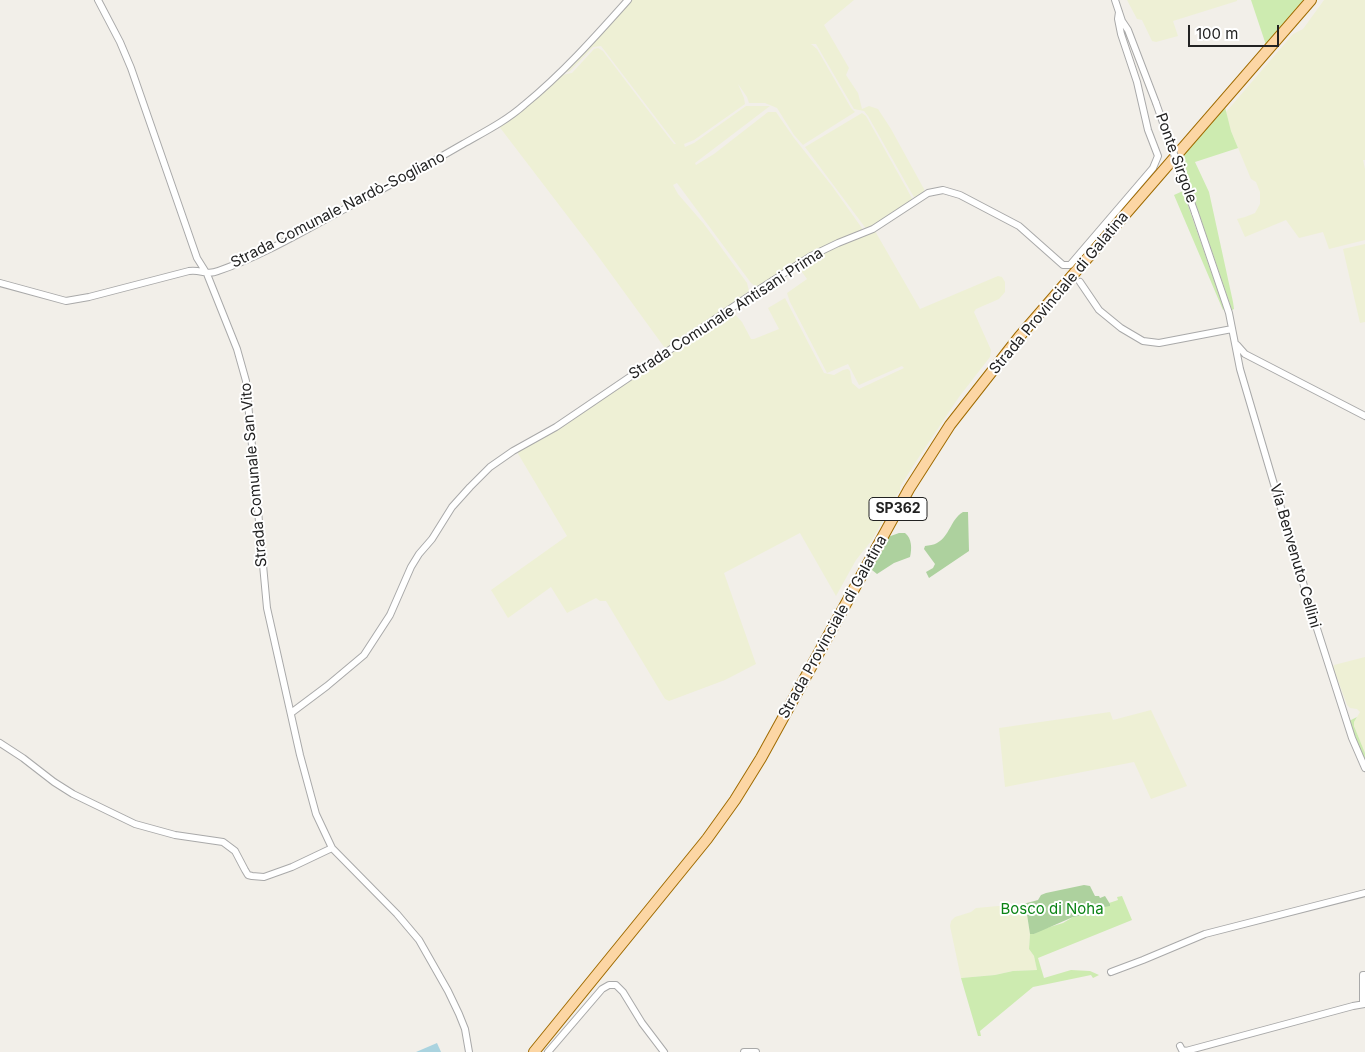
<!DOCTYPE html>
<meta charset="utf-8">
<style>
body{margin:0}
#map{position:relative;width:1365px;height:1052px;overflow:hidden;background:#f2efe9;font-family:Inter,sans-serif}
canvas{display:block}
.scale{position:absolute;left:1188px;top:25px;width:91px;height:22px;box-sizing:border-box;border:2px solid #222;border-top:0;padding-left:6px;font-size:15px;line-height:18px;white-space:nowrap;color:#222;-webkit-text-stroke:4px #fff;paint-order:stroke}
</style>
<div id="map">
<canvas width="1365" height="1052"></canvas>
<div class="scale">100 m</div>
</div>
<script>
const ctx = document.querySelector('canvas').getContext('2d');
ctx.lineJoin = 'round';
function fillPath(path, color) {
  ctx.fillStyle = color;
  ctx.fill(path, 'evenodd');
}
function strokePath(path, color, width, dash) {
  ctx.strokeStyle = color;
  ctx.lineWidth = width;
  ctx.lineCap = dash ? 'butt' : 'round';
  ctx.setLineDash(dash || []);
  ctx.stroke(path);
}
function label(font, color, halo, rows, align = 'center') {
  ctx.font = font + ' Inter,sans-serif';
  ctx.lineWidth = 4;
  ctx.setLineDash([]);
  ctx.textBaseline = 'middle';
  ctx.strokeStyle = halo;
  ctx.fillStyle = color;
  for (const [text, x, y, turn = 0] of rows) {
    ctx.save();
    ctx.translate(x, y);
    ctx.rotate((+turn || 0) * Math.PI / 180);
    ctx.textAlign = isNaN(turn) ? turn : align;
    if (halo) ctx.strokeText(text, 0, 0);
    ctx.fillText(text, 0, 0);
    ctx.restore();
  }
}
fillPath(new Path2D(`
 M630 0H854L824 25 849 68 846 75 858 93 862 109 869 106 878 109 891 129 924 189V192L915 199 868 116 864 111 854 109 816 44H811L817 49 851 108 855 112 806 143 803 145 794 135 777 108 765 103H749L747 97 738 84 744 98 745 104 694 140 684 144 685 147 694 143 746 106H770L695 163 696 165 714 154 768 112H776L794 138 832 186 864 231 756 287 751 283 677 183 673 185 678 194 704 224 747 283 749 291 667 351 595 252 498 125 562 75 572 73 594 49 598 48 603 51 660 126 674 144H676L601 46 593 47 570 71 561 74Z
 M1127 0H1237V1L1173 21 1178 36 1156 42 1152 41 1142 20 1137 19Z
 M1324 0H1365V160H1363L1365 169V240L1329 249 1323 232 1299 238 1286 220 1245 237 1237 219 1245 217 1255 213 1260 204V192L1256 182 1251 179 1231 131 1226 112 1293 34 1303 29Z
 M862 113 866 116 913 200 867 230 805 147Z
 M875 231 920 309 998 276 1002 277 1005 282V292L999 299 976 309 974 312 991 350 990 357 959 397 917 460 900 487V491L898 493 872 540 856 560 836 596 800 533 724 573 756 664 725 680 669 701 665 699 606 601H600L596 598 567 613 551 587 508 618 491 590 567 536 517 452 692 339 732 311 742 322 751 339H754L779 329 768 308 785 298 824 373 834 375 843 370 848 369 850 371 852 383 859 389 904 368 902 366 859 385 848 364 827 373 790 302 787 293 807 279 802 272 803 264 829 249Z
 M1365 244V322L1360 323 1343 249Z
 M1365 657V753L1354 726V722L1360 712 1357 709 1350 708 1347 705 1333 667 1334 665Z
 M1151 710 1187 786 1151 799 1134 762 1005 787 999 728 1110 712 1113 720Z
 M1021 904 1026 908 1030 934 1029 949 1034 956 1037 970 1013 971 995 975 961 978 950 926 951 921 955 917 971 912 976 908Z`), '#eef0d5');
fillPath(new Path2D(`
 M1251 0H1305L1266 45Z
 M1225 107 1231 131 1238 148 1195 162 1209 192 1233 302 1234 309 1232 310 1180 158Z
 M1183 191 1224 309 1223 310 1174 195Z
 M1357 717 1354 722V726L1365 753V762L1349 721Z
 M1122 896 1132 920 1038 958 1044 978 1071 970 1090 971 1099 975 1093 978 1091 975 1033 987 980 1031 981 1036H978L961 978 995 975 1013 971 1037 970 1034 956 1029 949 1030 934H1034L1043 929 1063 923 1073 917 1086 915 1099 908 1110 904 1109 903 1118 900 1117 897Z`), '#cdebb0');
fillPath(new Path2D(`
 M963 512H968L969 551 929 578 926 572 933 568 935 564 924 549 925 546C929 545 934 545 937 543 950 536 950 520 963 512Z
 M899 533H905C912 538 912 549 910 557L894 563 877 574 872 570 888 537Z
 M1084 885 1090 886 1095 896H1099L1100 898 1105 896 1110 904V906L1098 908 1086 915 1073 917 1034 934H1030L1026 908 1023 904 1038 900 1041 895 1046 893Z`), '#add19e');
fillPath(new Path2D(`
 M437 1043 441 1052H416Z`), '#aad3df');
const minor = new Path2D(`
 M98 0 120 42 131 68 197 258 207 274 237 349 246 381 267 608 300 755 316 814 332 848 397 914 419 940 448 991 459 1014 465 1029 469 1052
 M1115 0 1122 21 1128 30 1156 103
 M1195 213 1229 313 1240 369 1312 613 1352 738 1365 768
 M1080 282 1099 310 1121 328 1143 341 1159 343 1232 329
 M0 283 66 301 89 297 189 271C201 269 206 276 218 271 265 255 310 227 354 204 391 185 427 165 463 144 484 132 506 121 524 105 562 74 595 37 628 0
 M1237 345 1245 354 1365 416
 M291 713 327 686 364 655 390 615 411 567 419 554 432 539 452 507 470 487 490 467 513 451 556 427 587 406 755 292 811 256 838 243 873 229 928 193 943 190 960 195 1019 226 1063 265H1070L1153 168 1158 156 1148 130 1137 82 1121 34 1118 19 1119 12
 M0 743 23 758 54 782 73 794 135 824 175 835 223 842 235 851 245 870 248 875 252 876 264 877 292 867 332 848
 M1111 972 1143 960 1205 934 1365 893
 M1363 1004V975H1365
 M1180 1046 1182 1050 1186 1051 1353 1006 1365 1004
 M548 1052 602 989 609 985H616L623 992 642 1023 664 1052
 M744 1052H756`);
const primary = new Path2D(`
 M534 1052 707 839 735 800 761 758 909 489 950 425 1019 337 1311 0`);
strokePath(minor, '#a9a9a9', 8);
strokePath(primary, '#a06b00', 12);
strokePath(minor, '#fff', 6);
strokePath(primary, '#fcd6a4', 10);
const minorBridge = new Path2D(`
 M1156 103 1195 213`);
strokePath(minorBridge, '#a9a9a9', 8, []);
strokePath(minorBridge, '#fff', 6);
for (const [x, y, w] of [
 [898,509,58]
]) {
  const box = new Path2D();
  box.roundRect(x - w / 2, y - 11.5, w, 23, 4);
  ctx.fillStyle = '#fff';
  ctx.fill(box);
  strokePath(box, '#222', 1);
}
label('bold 14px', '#222', null, [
 ["SP362",898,509]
]);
label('15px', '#222', '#fff', [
 ["Ponte Sirgole",1176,158,70],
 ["Strada Comunale Nardò-Sogliano",338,210,-27],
 ["Strada Provinciale di Galatina",1059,293,-50],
 ["Strada Comunale Antisani Prima",726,314,-33],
 ["Strada Comunale San Vito",254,475,-95],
 ["Via Benvenuto Cellini",1295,556,74],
 ["Strada Provinciale di Galatina",833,627,-61]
]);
label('15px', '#0c8416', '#fff', [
 ["Bosco di Noha",1052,909]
]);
</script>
